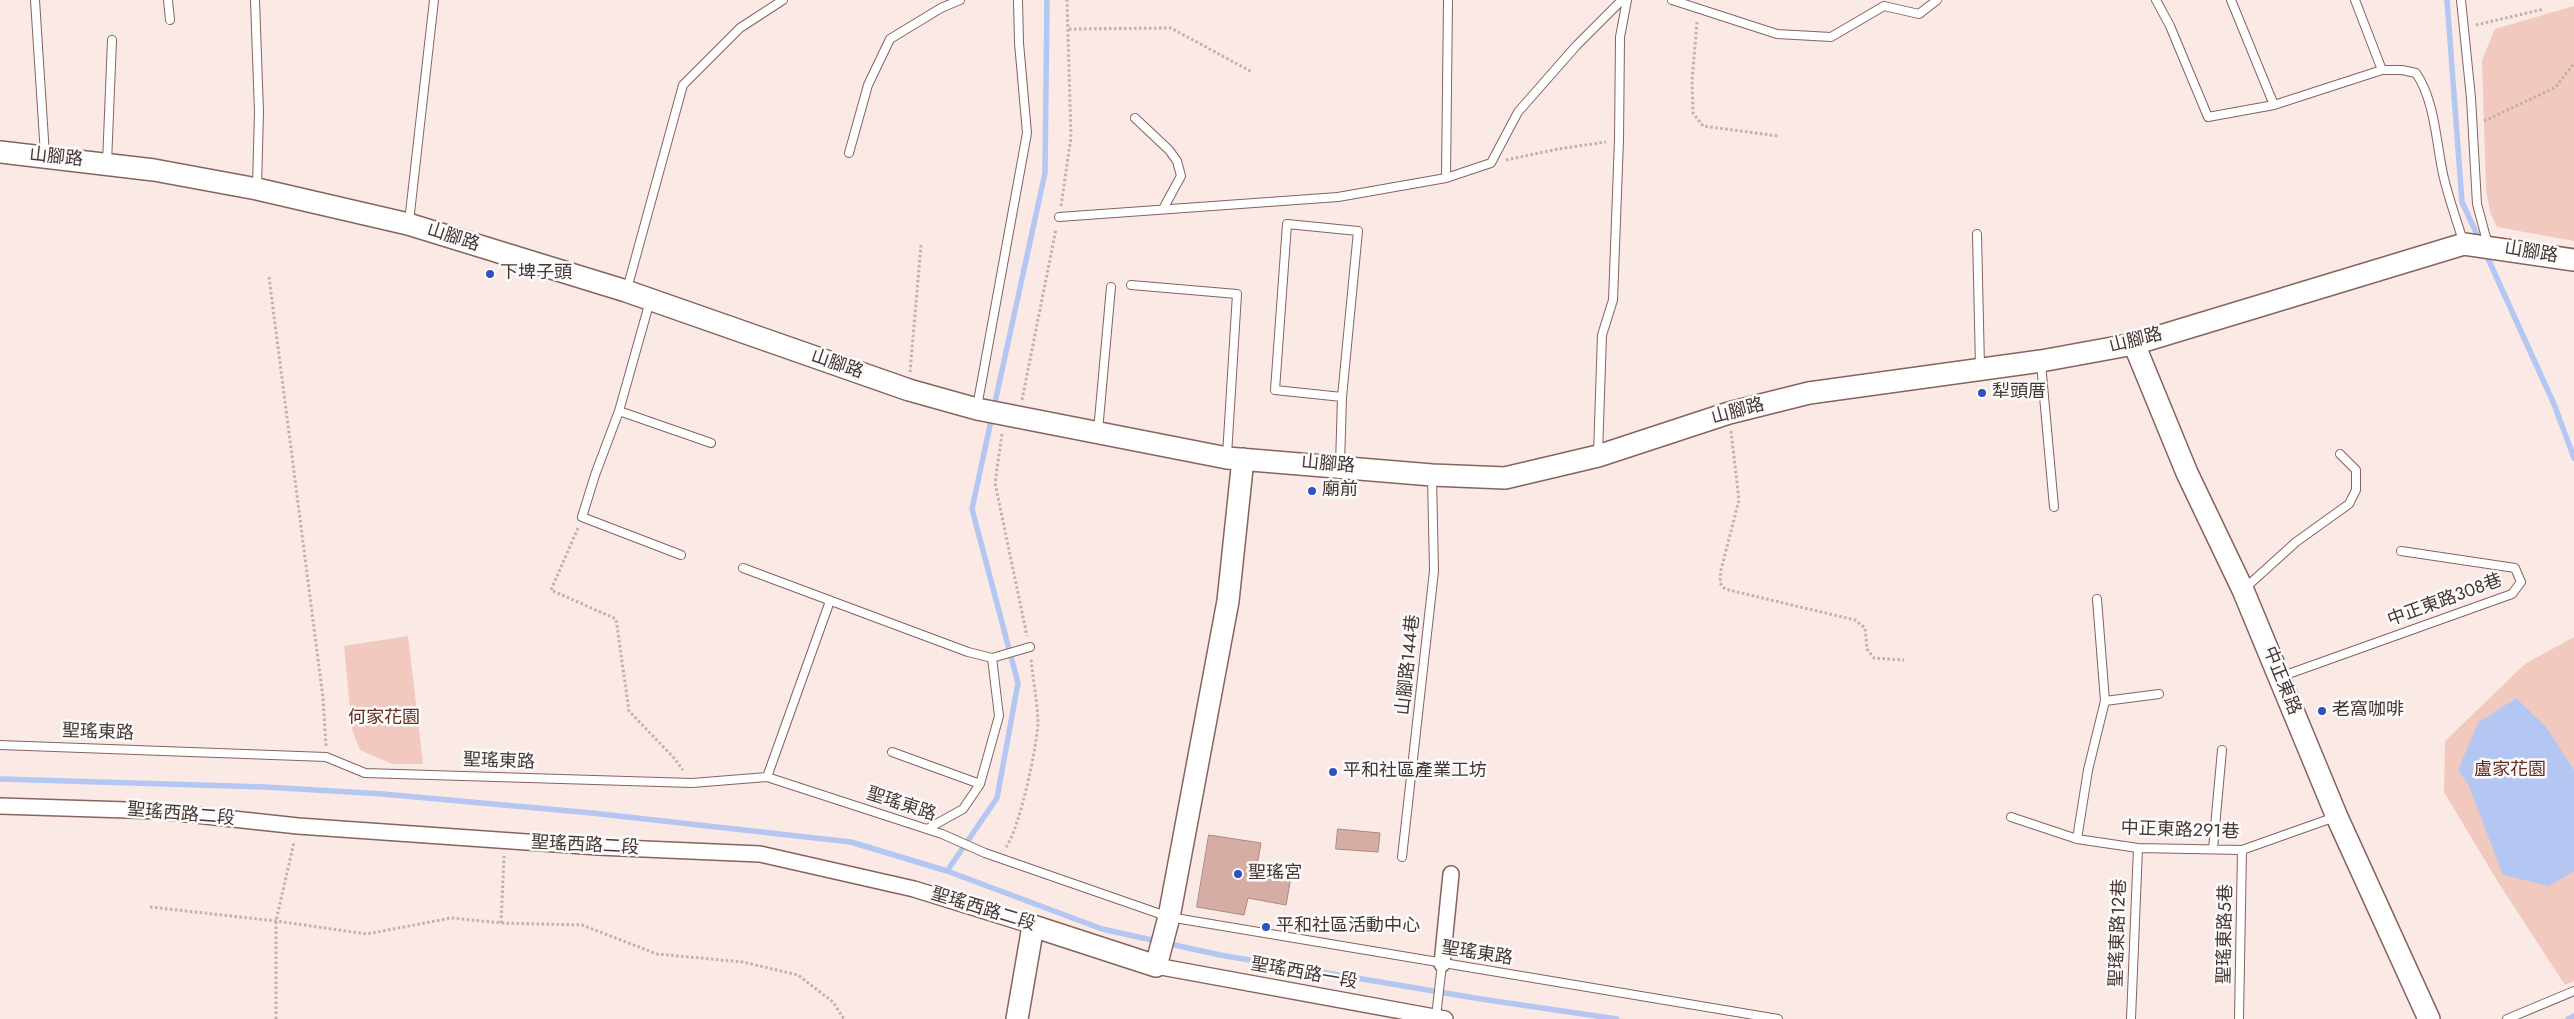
<!DOCTYPE html>
<meta charset="utf-8">
<style>
body{margin:0}
canvas{display:block;background:#fae9e5}
</style>
<canvas width="2574" height="1019"></canvas>
<script>
const ctx = document.querySelector('canvas').getContext('2d');
ctx.lineJoin = 'round';
function fillPath(path, color) {
  ctx.fillStyle = color;
  ctx.fill(path, 'evenodd');
}
function strokePath(path, color, width, dash) {
  ctx.strokeStyle = color;
  ctx.lineWidth = width;
  ctx.lineCap = dash ? 'butt' : 'round';
  ctx.setLineDash(dash || []);
  ctx.stroke(path);
}
function label(font, color, halo, rows, align = 'center') {
  ctx.font = font + ' Jost,"Noto Sans TC",sans-serif';
  ctx.lineWidth = 5;
  ctx.setLineDash([]);
  ctx.textBaseline = 'middle';
  ctx.strokeStyle = halo;
  ctx.fillStyle = color;
  for (const [text, x, y, turn = 0] of rows) {
    ctx.save();
    ctx.translate(x, y);
    ctx.rotate((+turn || 0) * Math.PI / 180);
    ctx.textAlign = isNaN(turn) ? turn : align;
    if (halo) ctx.strokeText(text, 0, 0);
    ctx.fillText(text, 0, 0);
    ctx.restore();
  }
}
fillPath(new Path2D(`
 M2574 6V241L2497 227 2490 212 2486 189 2482 60 2495 29Z
 M408 636 423 764H392L360 750 352 729 344 646Z
 M2574 637V981L2565 985 2498 882 2444 792 2445 741 2525 664Z`), '#f1c9bf');
fillPath(new Path2D(`
 M2516 698 2546 727 2574 770V871L2549 886 2503 875 2468 784 2458 770 2478 723Z`), '#b3c7f2');
strokePath(new Path2D(`
 M2447 0 2462 202 2480 241
 M2485 252 2554 404 2574 458
 M994 407 1045 173 1047 0
 M0 779 265 787 383 794 592 813 851 842 947 871 1102 929 1220 955 1481 999 1617 1019
 M947 871 997 798 1018 683 972 509 992 416
 M2568 1019 2574 1016`), '#b3c7f2', 5.5);
const building = new Path2D(`
 M1338 829 1380 833 1378 852 1336 849Z
 M1209 835 1261 843 1256 871 1291 877 1286 905 1248 898 1244 915 1197 907Z`);
fillPath(building, '#d5ada4');
strokePath(building, '#ac877e', 1);
const lane = new Path2D(`
 M35 0 45 155
 M168 0 170 20
 M255 0 259 112 257 187
 M1672 0 1777 34 1831 37 1884 6 1919 14 1937 0
 M2156 0 2170 26 2208 117 2274 105 2231 0
 M2355 0 2382 70
 M2461 0 2471 98 2477 204 2488 245
 M2274 105 2382 70H2402L2416 73C2435 101 2436 142 2443 174 2448 197 2457 221 2464 244
 M1135 118 1169 150 1177 161 1181 176 1163 209
 M849 153 868 85 890 39 941 8 960 0
 M107 163 112 40
 M1446 178 1448 0
 M1059 217 1338 197 1446 178 1491 163 1518 112 1576 46 1622 0
 M409 222 434 0
 M1977 234 1980 367
 M1131 285 1237 294 1227 455
 M627 289 683 85 740 28 783 0
 M650 301 619 411 595 475 582 517 681 555
 M2041 363 2054 507
 M977 407 1027 133 1019 43 1018 0
 M619 411 711 443
 M1098 431 1111 287
 M1598 454 1602 335 1613 300 1619 140 1620 37 1627 0
 M1340 465 1342 397 1358 231 1287 224 1275 390 1342 397
 M743 568 968 652 992 658 1030 647
 M2244 589 2296 542 2349 504 2356 490V470L2340 454
 M2280 677 2512 594 2521 582 2515 568 2401 551
 M2105 701 2159 694
 M0 745 326 757 365 773 692 783 767 777 942 834 985 853 1169 917 1778 1019
 M892 752 980 784
 M767 777 830 601
 M2011 817 2077 839 2138 848 2242 850 2335 817
 M927 829 963 809 980 784 999 716 992 658
 M2077 839 2088 770 2105 701 2097 599
 M2213 849 2222 750
 M1402 857 1434 571 1432 477
 M1436 1017 1442 964
 M2131 1019 2138 848
 M2239 1019 2242 850
 M2507 1019 2574 991`);
const street = new Path2D(`
 M0 806 159 811 298 826 598 847 760 854 914 889 1033 926
 M1442 964 1451 874
 M1156 966 1445 1019`);
const secondary = new Path2D(`
 M0 152 154 170 257 189 408 224 626 291 909 390 977 409 1227 458 1432 475 1505 478 1598 456 1729 413 1809 393 2041 361 2134 344 2464 244 2574 260
 M2134 344 2187 473 2243 590 2337 817 2429 1019
 M1017 1019 1033 926 1156 966 1169 917 1228 601 1243 459`);
strokePath(lane, '#87635b', 10);
strokePath(street, '#87635b', 18);
strokePath(secondary, '#87635b', 24);
strokePath(new Path2D(`
 M1697 22 1692 80 1693 113 1703 126 1778 136
 M2476 25 2544 9
 M1069 29 1171 28 1252 72
 M2484 121 2556 87 2574 63
 M1506 160 1558 149 1606 142
 M1061 206 1071 137 1067 0
 M269 277 323 698 326 746
 M910 372 921 245
 M1022 400 1056 229
 M1731 431 1739 500 1721 570 1720 583 1725 589 1737 592 1855 620 1865 628 1867 649 1874 658 1904 660
 M1002 434 995 483 1027 636
 M578 528 551 590 616 619 629 711 674 758 683 770
 M1006 847C1019 831 1038 743 1038 721 1037 700 1033 679 1031 659
 M150 907 276 921 367 934 451 918 501 923 582 925 657 954 743 962 798 975 833 1002 844 1019
 M501 923 504 856
 M276 1019V921L294 842`), '#c1b0ac', 3, [2.5, 2.5]);
strokePath(lane, '#fff', 8);
strokePath(street, '#fff', 15);
strokePath(secondary, '#fff', 21);
for (const [x, y, r, color] of [
 [490,274,5,"#2d51c1"],
 [1982,393,5,"#2d51c1"],
 [1312,491,5,"#2d51c1"],
 [2322,711,5,"#2d51c1"],
 [1333,772,5,"#2d51c1"],
 [1238,874,5,"#2d51c1"],
 [1266,927,5,"#2d51c1"]
]) {
  const dot = new Path2D();
  dot.arc(x, y, r, 0, 2 * Math.PI);
  ctx.fillStyle = color;
  ctx.fill(dot);
  strokePath(dot, '#fbfbfb', 2);
}
label('18px', '#463632', '#fbfbfb', [
 ["山腳路",56,158,6],
 ["山腳路",453,238,18],
 ["山腳路",2531,253,9],
 ["山腳路",2136,341,-14],
 ["山腳路",837,365,19],
 ["山腳路",1738,412,-15],
 ["山腳路",1328,465,5],
 ["中正東路308巷",2445,601,-20],
 ["山腳路144巷",1409,665,-84],
 ["中正東路",2281,681,68],
 ["聖瑤東路",98,733,2],
 ["聖瑤東路",499,762,2],
 ["聖瑤東路",901,805,18],
 ["聖瑤西路二段",181,815,5],
 ["中正東路291巷",2180,831,2],
 ["聖瑤西路二段",585,846,3],
 ["聖瑤西路二段",983,910,17],
 ["聖瑤東路12巷",2119,933,-88],
 ["聖瑤東路5巷",2226,934,-89],
 ["聖瑤東路",1477,954,9],
 ["聖瑤西路一段",1304,974,10]
]);
label('18px', '#463632', '#fbfbfb', [
 ["下埤子頭",500,274],
 ["犁頭厝",1992,393],
 ["廟前",1322,491],
 ["老窩咖啡",2332,711],
 ["平和社區產業工坊",1343,772],
 ["聖瑤宮",1248,874],
 ["平和社區活動中心",1276,927]
], 'left');
label('18px', '#692a1c', '#fbfbfb', [
 ["何家花園",384,719],
 ["盧家花園",2510,771]
]);
</script>
